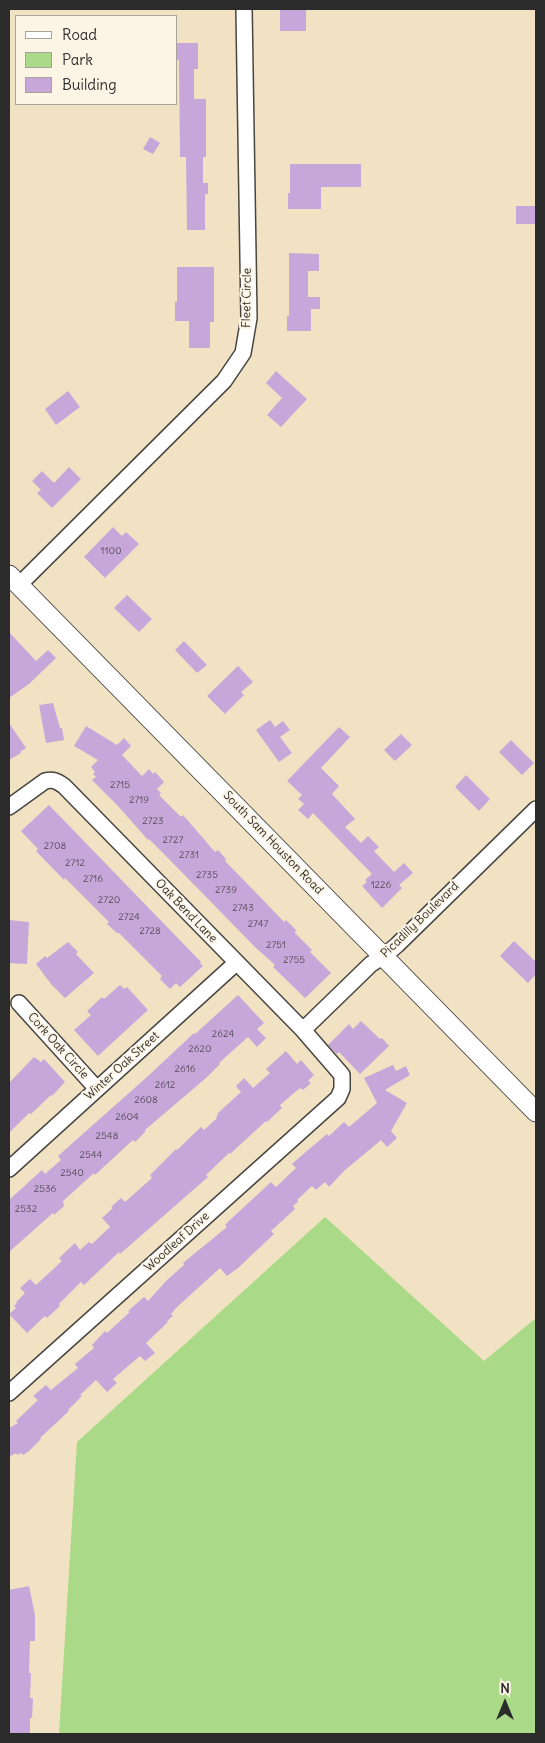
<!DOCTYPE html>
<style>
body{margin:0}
#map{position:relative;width:545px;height:1743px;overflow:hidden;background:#f1e2c3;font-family:Delius,sans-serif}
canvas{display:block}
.frame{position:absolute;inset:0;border:10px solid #2b2b2b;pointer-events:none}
.legend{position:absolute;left:15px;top:15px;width:162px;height:90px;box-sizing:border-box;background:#fcf5e5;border:1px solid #a8a49b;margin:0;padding:6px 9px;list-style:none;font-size:15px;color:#2b2b2b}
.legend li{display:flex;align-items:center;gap:10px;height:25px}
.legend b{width:25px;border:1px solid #a8a49b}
.north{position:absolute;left:480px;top:1678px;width:50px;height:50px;-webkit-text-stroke:4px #fcf5e5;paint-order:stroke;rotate:0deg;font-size:14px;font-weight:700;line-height:20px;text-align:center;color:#2b2b2b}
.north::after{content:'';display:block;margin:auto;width:18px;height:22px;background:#2b2b2b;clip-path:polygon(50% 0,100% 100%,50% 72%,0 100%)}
</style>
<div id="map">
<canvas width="545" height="1743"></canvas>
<div class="frame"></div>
<ul class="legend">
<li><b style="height:6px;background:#fff"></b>Road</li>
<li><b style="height:14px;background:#aad987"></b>Park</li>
<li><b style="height:14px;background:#c7a7d9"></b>Building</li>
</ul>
<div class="north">N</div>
</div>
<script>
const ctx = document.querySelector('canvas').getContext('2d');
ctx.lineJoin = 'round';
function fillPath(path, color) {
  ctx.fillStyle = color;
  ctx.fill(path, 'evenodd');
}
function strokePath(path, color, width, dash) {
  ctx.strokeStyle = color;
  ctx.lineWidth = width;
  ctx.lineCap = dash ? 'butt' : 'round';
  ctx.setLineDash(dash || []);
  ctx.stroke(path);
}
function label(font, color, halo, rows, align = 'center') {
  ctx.font = font + ' Delius,sans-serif';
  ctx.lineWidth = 4;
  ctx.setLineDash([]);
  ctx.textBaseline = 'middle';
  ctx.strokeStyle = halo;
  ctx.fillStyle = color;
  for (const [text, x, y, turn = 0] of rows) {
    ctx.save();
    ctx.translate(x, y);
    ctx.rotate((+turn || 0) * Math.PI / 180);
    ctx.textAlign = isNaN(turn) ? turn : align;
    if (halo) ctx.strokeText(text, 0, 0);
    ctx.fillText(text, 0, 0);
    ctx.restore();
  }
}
fillPath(new Path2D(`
 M325 1217 484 1361 536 1318V1734H59L77 1442Z`), '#aad987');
fillPath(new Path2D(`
 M280 9H306V31H280Z
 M176 43H198V69H194V99H206V157H203V183H208V194H205V230H187L186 157H180L179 60H176Z
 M150 137 160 143 153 154 143 149Z
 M290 164H361V187H321V209H288V193H290Z
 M516 206H536V224H516Z
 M289 253 319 254V271H308V297H320V309H311V331H287V316H289Z
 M177 267H214V322H210V348H189V321H175V302H177Z
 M276 371 307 399 281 427 267 415 282 398 266 383Z
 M68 391 80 407 56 425 45 409Z
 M69 467 81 479 52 508 37 493 41 490 32 481 42 471 54 483Z
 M113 527 122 536 126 532 139 544 105 578 84 557Z
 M127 595 152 619 139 632 114 608Z
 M9 632 36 661 48 650 56 658 29 684 9 698Z
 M184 641 207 665 197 673 175 650Z
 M238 666 253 682 241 692 244 695 225 714 207 696Z
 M53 703 60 728H62L64 740 46 743 39 705Z
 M270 720 275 727 283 721 290 730 280 737 292 753 279 762 256 730Z
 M9 723 26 748 20 752 21 753 9 760Z
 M86 726 117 745 124 738 131 746 122 755 142 776 149 769 153 774 155 772 164 782 157 789 161 793 159 795 181 817 183 815 215 852 218 850 226 859 225 860 226 862 264 901 284 922 286 920 296 930 295 933 312 950 310 952 331 973 305 998 273 967 275 965 255 947 165 855 149 839 148 840 118 806 92 780 96 777 93 774 95 772 91 767 98 760 74 746Z
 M339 727 350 737 321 768 339 786 332 794 355 819 345 827 361 843 368 836 379 847 374 851 394 872 404 863 413 873 399 885 402 888 382 908 362 886 367 882 365 880 372 874 313 813 308 819 298 810 304 804 298 799 302 795 287 781Z
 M401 734 412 745 395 761 384 750Z
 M511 740 534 763 522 775 499 752Z
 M466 775 490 799 479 811 455 787Z
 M49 805 201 962 200 963 203 966 180 987 176 983 170 989 160 979 162 976 119 933H117L107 924 109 922 65 878 64 880 36 851 38 849 21 831Z
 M9 920 29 922 27 964 9 963Z
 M514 941 536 962V974L528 983 500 956Z
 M68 942 78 952 76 954 94 973 65 998 51 984 36 964 45 956 47 958Z
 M120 985 124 989 127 987 148 1010 98 1056 74 1030 91 1015 87 1011 102 997 104 999Z
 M238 995 264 1023 257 1029 266 1038 257 1047 248 1037 219 1063 220 1064 206 1078 145 1130V1132L135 1142 133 1140 95 1175 94 1173 63 1201 64 1206 54 1215 53 1213 9 1252V1200L42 1170 45 1174 61 1160 58 1156 147 1077 194 1033 195 1034Z
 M361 1021 380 1039 382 1038 389 1046 360 1074 339 1052 337 1054 328 1045 349 1024 353 1029Z
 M286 1051 297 1064 301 1060 314 1075 308 1081 311 1083 303 1090 300 1088 280 1105 282 1108 267 1122 266 1121 230 1154 229 1153 206 1175 208 1177 120 1254 119 1252 84 1285 81 1282 59 1304 60 1306 47 1318 45 1316 27 1333 9 1314 16 1308 14 1306 17 1303 16 1302 25 1293 20 1288 30 1279 36 1285 62 1261 59 1258 75 1243 80 1250 89 1242 92 1244 110 1227 102 1218 113 1208 111 1207 121 1198 125 1202 152 1178 150 1175 176 1149 177 1150 201 1127 204 1130 216 1119 218 1113 241 1092 236 1086 244 1078 253 1088 270 1073 266 1069Z
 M34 1057 41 1062 44 1059 65 1082 52 1096 51 1095 31 1114 29 1113 9 1133V1083Z
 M393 1065 396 1071 406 1066 410 1075 385 1090 407 1103 391 1131 397 1138 387 1147 381 1140 344 1171 329 1187 325 1182 316 1190 312 1186 297 1200 298 1202 293 1206 295 1209 271 1231 274 1234 238 1268 227 1276 220 1268 177 1307 171 1314 173 1316 167 1321 168 1322 146 1343 155 1353 145 1361 140 1356 113 1379 117 1383 107 1392 96 1380 80 1395 82 1396 68 1410 69 1411 40 1438 41 1439 29 1451 23 1455 21 1453 17 1455 16 1453 9 1457V1428L18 1423 16 1421 38 1400 33 1396 46 1385 51 1390 78 1368 75 1364 94 1348 92 1345 105 1331 107 1333 130 1312 128 1311 144 1297 148 1301 167 1280 184 1265 183 1263 227 1227 225 1225 231 1219 271 1182 276 1187 296 1168 292 1164 308 1150 327 1134 329 1136 344 1122 349 1127 377 1103 364 1078Z
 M29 1586 35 1615V1641H30L29 1673H31L30 1698H33L32 1718H30V1734H9V1590Z`), '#c7a7d9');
const minor = new Path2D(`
 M19 585 224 381 243 353 249 318 244 9
 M9 807 45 781C53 779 57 781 64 786L303 1030 342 1075V1089L338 1098 9 1393
 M19 1003 97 1089
 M303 1030 371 964 384 956 397 945 536 809
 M9 1169 236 963`);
const tertiary = new Path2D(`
 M9 575 536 1112`);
strokePath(minor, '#494642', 18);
strokePath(tertiary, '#494642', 21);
strokePath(minor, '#fff', 15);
strokePath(tertiary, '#fff', 19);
label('10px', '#524a56', null, [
 ["1100",111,551],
 ["2715",120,785],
 ["2719",139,800],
 ["2723",153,821],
 ["2727",173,840],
 ["2708",55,846],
 ["2731",189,855],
 ["2712",75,863],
 ["2735",207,875],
 ["2716",93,879],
 ["1226",381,885],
 ["2739",226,890],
 ["2720",109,900],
 ["2743",243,908],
 ["2724",129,917],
 ["2747",258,924],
 ["2728",150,931],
 ["2751",276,945],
 ["2755",294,960],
 ["2624",223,1034],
 ["2620",200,1049],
 ["2616",185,1069],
 ["2612",165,1085],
 ["2608",146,1100],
 ["2604",127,1117],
 ["2548",107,1136],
 ["2544",91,1155],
 ["2540",72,1173],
 ["2536",45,1189],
 ["2532",26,1209]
]);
label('12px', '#2b2b2b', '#fcf5e5', [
 ["Fleet Circle",247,298,-89],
 ["South Sam Houston Road",273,843,46],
 ["Oak Bend Lane",186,911,46],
 ["Picadilly Boulevard",420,920,-44],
 ["Cork Oak Circle",58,1046,48],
 ["Winter Oak Street",122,1066,-42],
 ["Woodleaf Drive",177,1242,-42]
]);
</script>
